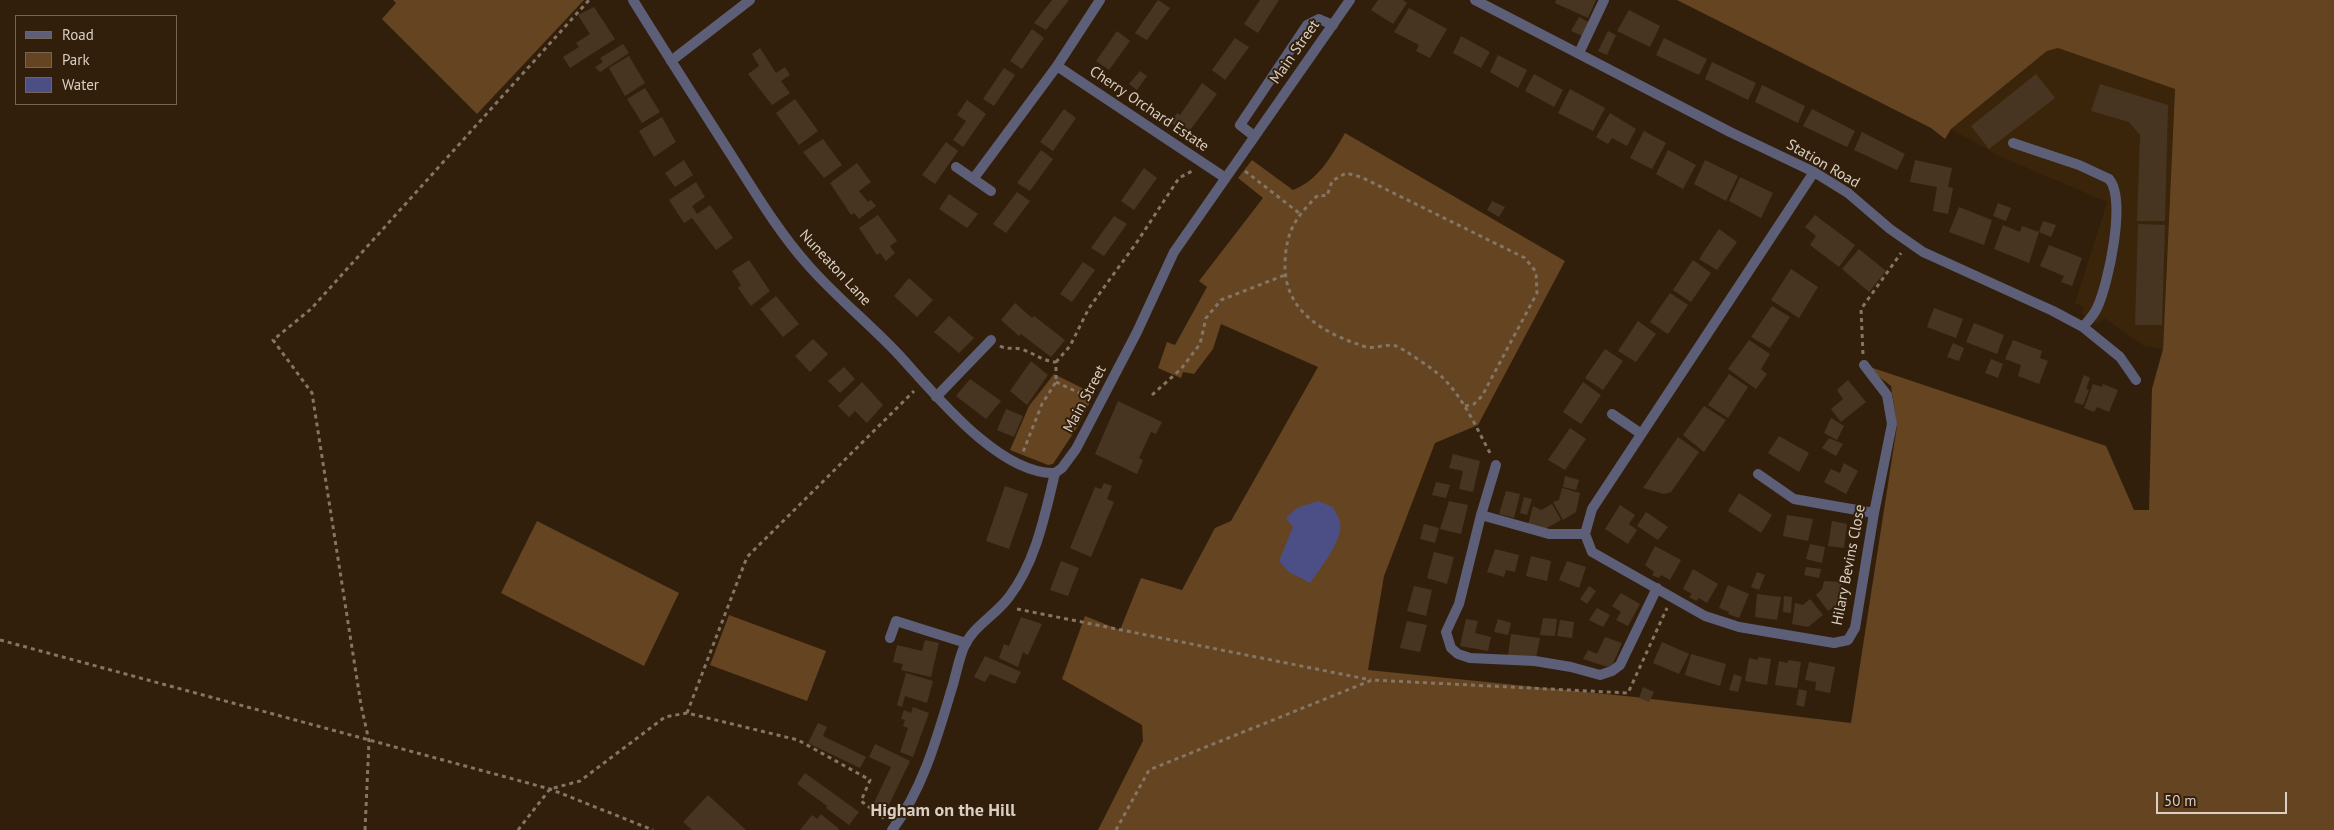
<!DOCTYPE html>
<style>
body{margin:0}
#map{position:relative;width:2334px;height:830px;overflow:hidden;background:#311f0c;font-family:"PT Sans",sans-serif}
canvas{display:block}
.legend{position:absolute;left:15px;top:15px;width:162px;height:90px;box-sizing:border-box;background:#311f0c;border:1px solid #756555;margin:0;padding:6px 9px;list-style:none;font-size:15px;color:#dbcfc3}
.legend li{display:flex;align-items:center;gap:10px;height:25px}
.legend b{width:25px;border:1px solid #756555}
.scale{position:absolute;left:2156px;top:792px;width:131px;height:22px;box-sizing:border-box;border:2px solid #dbcfc3;border-top:0;padding-left:6px;font-size:15px;line-height:18px;white-space:nowrap;color:#dbcfc3;-webkit-text-stroke:4px #311f0c;paint-order:stroke}
</style>
<div id="map">
<canvas width="2334" height="830"></canvas>
<ul class="legend">
<li><b style="height:6px;background:#5d5f78"></b>Road</li>
<li><b style="height:14px;background:#644421"></b>Park</li>
<li><b style="height:14px;background:#4c4f85"></b>Water</li>
</ul>
<div class="scale">50 m</div>
</div>
<script>
const ctx = document.querySelector('canvas').getContext('2d');
ctx.lineJoin = 'round';
function fillPath(path, color) {
  ctx.fillStyle = color;
  ctx.fill(path, 'evenodd');
}
function strokePath(path, color, width, dash) {
  ctx.strokeStyle = color;
  ctx.lineWidth = width;
  ctx.lineCap = dash ? 'butt' : 'round';
  ctx.setLineDash(dash || []);
  ctx.stroke(path);
}
function label(font, color, halo, rows, align = 'center') {
  ctx.font = font + ' "PT Sans",sans-serif';
  ctx.lineWidth = 4;
  ctx.setLineDash([]);
  ctx.textBaseline = 'middle';
  ctx.strokeStyle = halo;
  ctx.fillStyle = color;
  for (const [text, x, y, turn = 0] of rows) {
    ctx.save();
    ctx.translate(x, y);
    ctx.rotate((+turn || 0) * Math.PI / 180);
    ctx.textAlign = isNaN(turn) ? turn : align;
    if (halo) ctx.strokeText(text, 0, 0);
    ctx.fillText(text, 0, 0);
    ctx.restore();
  }
}
fillPath(new Path2D(`
 M2058 48 2175 88 2163 349 2144 346 2104 318 2097 324 2081 313 2084 308 2075 303 2107 202 1999 156 1951 129 2047 51Z`), '#3a240a');
fillPath(new Path2D(`
 M393 0H584L477 114 382 19 396 3Z
 M1677 0H2334V830H1098L1143 741 1142 725 1062 679 1085 616 1120 630 1141 578 1182 590 1215 528 1231 521 1318 367 1221 324 1213 349 1194 374 1183 372 1181 378 1158 368 1167 342 1175 345 1207 287 1199 281 1263 198 1238 178 1252 160 1293 190C1318 181 1332 155 1345 133L1565 261 1478 425 1435 443 1384 576 1368 670 1635 697 1851 723 1897 426 1891 386 1864 365 2106 446 2134 510H2149L2152 389 2163 349 2175 89 2058 48 2047 51 1951 129 1945 139 1931 128Z
 M1054 374 1094 394 1078 426 1053 464 1048 465 1010 450 1029 406Z
 M537 521 679 593 644 666 501 593Z
 M729 615 826 651 807 701 710 665Z`), '#644421');
fillPath(new Path2D(`
 M1318 501 1333 507C1335 512 1339 517 1340 522 1344 539 1320 569 1310 583L1289 572 1279 561 1293 527 1286 518 1297 508Z`), '#4c4f85');
fillPath(new Path2D(`
 M1052 0H1069L1046 30 1034 23Z
 M1158 0 1170 8 1147 40 1135 33Z
 M1260 0H1279L1258 33 1244 24Z
 M1378 0H1403L1407 3 1393 24 1371 10Z
 M1556 0H1596L1588 18 1555 3Z
 M594 7 615 39 570 68 563 57 579 47 576 43 590 34 578 15Z
 M1409 8 1447 29 1430 58 1416 51 1419 45 1394 32Z
 M1629 10 1660 26 1650 47 1617 31Z
 M1579 17 1592 24 1585 37 1571 31Z
 M1032 29 1044 38 1022 69 1010 61Z
 M1117 31 1130 41 1109 70 1096 61Z
 M1608 31 1616 35 1607 55 1598 51Z
 M1461 36 1490 52 1481 68 1453 53Z
 M1235 38 1249 47 1225 80 1212 70Z
 M1664 38 1707 59 1699 75 1656 55Z
 M623 44 629 53 600 72 595 67 603 62 600 58Z
 M760 48 776 73 785 67 790 75 781 81 790 93 772 105 748 74 759 66 752 54Z
 M1498 55 1527 70 1518 88 1490 72Z
 M629 56 645 83 625 96 609 68Z
 M1712 62 1756 83 1748 100 1705 79Z
 M1004 68 1015 75 994 106 983 99Z
 M1140 71 1147 76 1137 90 1129 84Z
 M1534 74 1563 90 1554 107 1525 91Z
 M2036 74 2055 98 1989 149 1971 126Z
 M1202 83 1217 94 1187 134 1171 123 1177 113 1180 115Z
 M2100 84 2168 105 2165 221H2137L2140 135 2129 122 2091 111Z
 M1762 85 1805 106 1798 123 1755 102Z
 M645 88 660 112 642 123 627 99Z
 M1570 89 1605 108 1593 131 1558 113Z
 M795 99 818 131 799 145 776 113Z
 M967 100 986 114 963 147 953 140 966 121 957 115Z
 M1064 109 1076 118 1053 151 1040 142Z
 M1812 109 1855 131 1847 147 1803 126Z
 M1610 113 1636 129 1627 146 1612 138 1608 144 1596 137Z
 M662 117 676 142 654 157 639 131Z
 M1644 131 1666 143 1652 169 1630 158Z
 M1862 132 1905 154 1897 170 1854 150Z
 M823 139 842 165 824 178 803 152Z
 M946 142 958 151 935 184 922 175Z
 M1041 150 1053 159 1030 191 1017 183Z
 M1668 150 1696 165 1683 189 1656 174Z
 M684 160 693 175 675 187 665 173Z
 M1705 160 1738 176 1726 201 1694 184Z
 M1915 160 1952 168 1948 187 1953 188 1948 214 1933 211 1937 187 1910 182Z
 M857 163 871 182 859 191 868 202 871 200 876 206 859 219 854 213 851 215 830 183Z
 M1144 168 1157 178 1134 210 1121 201Z
 M1740 177 1773 193 1761 218 1729 201Z
 M696 182 705 197 692 206 697 214 710 205 733 238 716 250 692 218 684 223 669 200Z
 M1017 192 1030 201 1006 233 993 224Z
 M949 194 978 214 967 228 939 209Z
 M1492 201 1505 207 1499 217 1487 210Z
 M1998 203 2011 208 2006 221 1993 216Z
 M1959 207 1992 220 1984 245 1949 232Z
 M878 215 897 241 890 246 895 253 886 261 880 253 877 255 859 228Z
 M1815 215 1855 245 1839 267 1810 245 1816 236 1805 227Z
 M1114 216 1127 224 1104 256 1091 248Z
 M2043 221 2056 225 2051 237 2039 232Z
 M2138 224 2165 225 2162 325H2135Z
 M2003 225 2020 232 2022 226 2039 232 2029 263 1994 249Z
 M1719 229 1737 242 1717 270 1699 259Z
 M2049 245 2082 258 2072 286 2061 282 2064 276 2040 266Z
 M1859 249 1886 271 1869 292 1842 269Z
 M749 260 770 291 751 306 738 288 741 285 732 271Z
 M1693 260 1711 273 1691 302 1673 290Z
 M1083 262 1095 270 1072 302 1060 294Z
 M1791 269 1818 287 1799 318 1771 300Z
 M909 278 933 300 917 317 894 296Z
 M1670 293 1688 305 1668 334 1650 322Z
 M776 296 799 324 783 337 760 309Z
 M1015 303 1032 318 1034 316 1065 340 1051 357 1021 334 1019 336 1001 320Z
 M1772 306 1790 317 1770 348 1751 337Z
 M1934 308 1963 319 1956 338 1927 327Z
 M949 316 974 338 959 353 934 332Z
 M1638 321 1656 334 1636 362 1618 351Z
 M1974 323 2004 335 1997 354 1966 342Z
 M813 339 828 354 810 372 795 356Z
 M1749 340 1770 354 1761 369 1767 374 1756 389 1728 369Z
 M2013 340 2042 351 2040 358 2048 361 2039 384 2018 376 2021 365 2005 359Z
 M1953 343 1964 348 1959 361 1947 357Z
 M1605 349 1623 361 1603 390 1585 378Z
 M1991 359 2003 364 1998 378 1985 373Z
 M1031 361 1048 375 1027 405 1010 391Z
 M844 367 855 379 840 393 828 381Z
 M1729 374 1748 387 1728 418 1708 405Z
 M2084 375 2090 378 2086 389 2089 390 2083 405 2074 402Z
 M970 379 1001 401 986 419 956 396Z
 M1848 380 1866 402 1841 422 1831 409 1843 399 1837 390Z
 M862 382 883 405 867 423 855 411 849 417 838 406Z
 M1583 382 1601 395 1581 424 1563 412Z
 M2093 384 2102 387 2103 384 2118 390 2109 412 2097 407 2094 412 2084 408Z
 M1118 401 1162 422 1156 434 1151 432 1139 458 1143 460 1137 474 1095 454Z
 M1704 406 1726 420 1704 452 1683 435Z
 M1006 409 1023 416 1014 437 997 430Z
 M1831 418 1844 426 1837 440 1824 433Z
 M1570 428 1586 439 1565 470 1548 460Z
 M1779 436 1809 453 1799 472 1768 453Z
 M1678 437 1699 452 1671 492 1664 494 1643 488Z
 M1829 438 1843 444 1836 456 1822 448Z
 M1453 454 1480 461 1473 492 1459 489 1463 471 1449 468Z
 M1844 463 1858 471 1846 494 1824 482 1831 469 1840 473Z
 M1565 476 1579 480 1576 490 1563 487Z
 M1436 482 1450 485 1446 498 1432 495Z
 M1104 483 1112 486 1107 499 1114 502 1091 557 1070 548 1095 487 1101 489Z
 M1005 486 1028 494 1009 549 986 541Z
 M1562 488 1580 493 1576 512 1563 520 1553 502 1559 500Z
 M1506 491 1520 494 1514 518 1499 514Z
 M1739 493 1772 515 1761 533 1728 511Z
 M1524 497 1532 499 1527 515 1520 513Z
 M1449 501 1468 505 1461 534 1440 529Z
 M1552 504 1561 520 1545 529 1528 525 1533 506 1541 510Z
 M1620 505 1635 515 1629 524 1637 530 1628 544 1605 529Z
 M1646 512 1668 527 1658 540 1637 526Z
 M1787 515 1813 519 1808 541 1783 536Z
 M1832 521 1847 524 1844 548 1828 546Z
 M1424 524 1439 528 1435 543 1420 539Z
 M1810 544 1825 547 1822 563 1806 559Z
 M1655 546 1681 560 1670 580 1661 575 1659 578 1652 575 1654 572 1645 565Z
 M1495 549 1519 555 1515 572 1506 570 1504 577 1487 572Z
 M1434 552 1454 557 1447 584 1427 578Z
 M1531 556 1551 561 1547 581 1526 576Z
 M1061 561 1079 568 1068 596 1050 590Z
 M1567 561 1586 567 1579 588 1559 580Z
 M1806 567 1821 569 1819 578 1804 575Z
 M1693 569 1718 584 1707 603 1699 598 1696 601 1689 597 1692 594 1683 589Z
 M1757 572 1765 575 1759 590 1751 587Z
 M1824 581 1842 582 1840 602 1828 611 1816 595 1822 589Z
 M1728 585 1749 594 1739 618 1728 614 1729 612 1719 608Z
 M1414 586 1432 590 1426 616 1407 611Z
 M1589 586 1596 591 1587 604 1580 599Z
 M1621 593 1640 604 1628 626 1616 620 1621 612 1612 606Z
 M1757 594 1781 597 1777 620 1755 617Z
 M1784 596 1792 597 1791 613 1783 612Z
 M1810 599 1823 615 1808 627 1792 624 1795 603 1803 605Z
 M1597 608 1610 615 1603 627 1589 620Z
 M1021 617 1042 624 1028 655 1023 652 1018 667 999 658 1004 644 1009 646Z
 M1543 618 1557 619 1555 636 1540 635Z
 M1466 619 1478 621 1475 633 1491 637 1488 651 1460 646Z
 M1498 619 1511 623 1508 635 1494 632Z
 M1560 620 1574 622 1572 638 1557 636Z
 M1407 621 1427 625 1420 652 1400 648Z
 M1511 634 1540 638 1536 658 1508 655Z
 M1605 637 1622 643 1611 668 1583 659 1588 650 1597 654Z
 M925 640 939 643 931 677 901 670 903 664 893 662 897 645 922 651Z
 M1662 642 1689 654 1679 674 1653 663Z
 M1691 654 1726 664 1720 686 1685 675Z
 M985 656 1021 672 1015 684 990 674 985 682 974 677Z
 M1758 657 1771 659 1767 685 1745 681 1749 658 1758 660Z
 M1788 660 1801 662 1797 688 1775 685 1779 661 1788 663Z
 M1809 662 1835 667 1830 693 1815 690 1816 682 1805 680Z
 M906 673 933 681 927 703 905 696 902 707 897 705Z
 M1734 674 1742 677 1738 692 1729 690Z
 M1643 687 1654 692 1649 702 1639 698Z
 M1799 689 1807 691 1804 707 1796 705Z
 M913 707 929 713 913 757 900 752 908 728 903 726 905 720 901 719 904 710 911 713Z
 M818 723 827 727 823 736 866 757 860 768 808 743Z
 M875 744 910 761 886 811 873 805 891 767 869 757Z
 M805 773 859 812 849 825 826 808 827 806 797 784Z
 M708 795 746 830H692L683 822Z
 M821 814 839 829 838 830H800L812 815 817 819Z`), '#483521');
strokePath(new Path2D(`
 M1245 171 1299 213
 M1000 346C1007 350 1013 347 1021 349 1034 353 1042 361 1056 362V382L1042 404 1023 452
 M1863 354 1861 309 1901 253
 M1056 362 1070 346 1089 308 1137 242 1179 178 1192 171
 M1056 382 1088 397
 M1152 395 1181 369 1200 344 1206 318 1221 300 1285 275
 M1465 406 1474 404 1482 396 1537 293 1536 272 1525 258 1361 177 1346 173 1332 181 1327 196 1318 195C1295 218 1286 231 1285 264 1284 312 1325 334 1366 347 1375 349 1387 343 1396 346 1404 349 1434 370 1441 376 1463 397 1476 427 1490 453
 M1017 609 1371 680
 M0 640 550 789 653 830
 M687 713 747 557 914 391
 M365 830 369 741 361 705 312 393 273 340 311 309 589 0
 M518 830 550 789 580 781 665 717 687 713 798 740 870 780 861 801 885 819
 M1116 830 1149 770 1372 680 1628 693 1667 608`), '#847565', 3, [4, 4]);
strokePath(new Path2D(`
 M1579 53 1604 0
 M671 61 750 0
 M1254 136 1240 125 1307 25 1319 19 1333 25
 M2013 143 2079 165 2109 179
 M890 638 896 621 966 643`), '#5d5f78', 10);
strokePath(new Path2D(`
 M633 0C664 50 696 100 728 150 753 189 777 230 808 265 836 297 870 324 899 355 934 393 999 475 1055 473
 M1475 0 1730 132 1814 172 1848 193 1890 229 1923 252 2053 311 2083 327 2120 357 2136 380
 M1057 66 1224 177
 M956 167 991 191
 M1814 172 1592 509 1585 534 1592 552 1705 616 1739 627 1834 643 1848 640 1855 628 1874 513 1892 424 1887 395 1864 365
 M974 178 1057 66 1100 0
 M2083 327C2088 321 2094 315 2097 308 2108 285 2127 199 2109 179
 M936 397 991 340
 M1612 414 1640 433
 M1496 465 1481 515 1459 604 1446 632 1451 648 1458 654 1470 658 1535 661 1571 667 1600 675 1612 671 1620 665 1657 588
 M1758 474 1794 499 1874 513
 M1481 515 1549 534H1585
 M892 830C922 791 937 738 951 691 956 676 958 661 964 647 973 626 996 615 1009 597 1036 562 1045 514 1055 473L1062 468 1076 449 1137 332 1174 252 1350 0`), '#5d5f78', 10);
label('15px', '#dbcfc3', '#311f0c', [
 ["Main Street",1295,52,-55],
 ["Cherry Orchard Estate",1149,109,34],
 ["Station Road",1823,164,30],
 ["Nuneaton Lane",835,268,47],
 ["Main Street",1085,399,-62],
 ["Hilary Bevins Close",1849,565,-79]
]);
label('bold 18px', '#dbcfc3', '#311f0c', [
 ["Higham on the Hill",943,811]
]);
</script>
